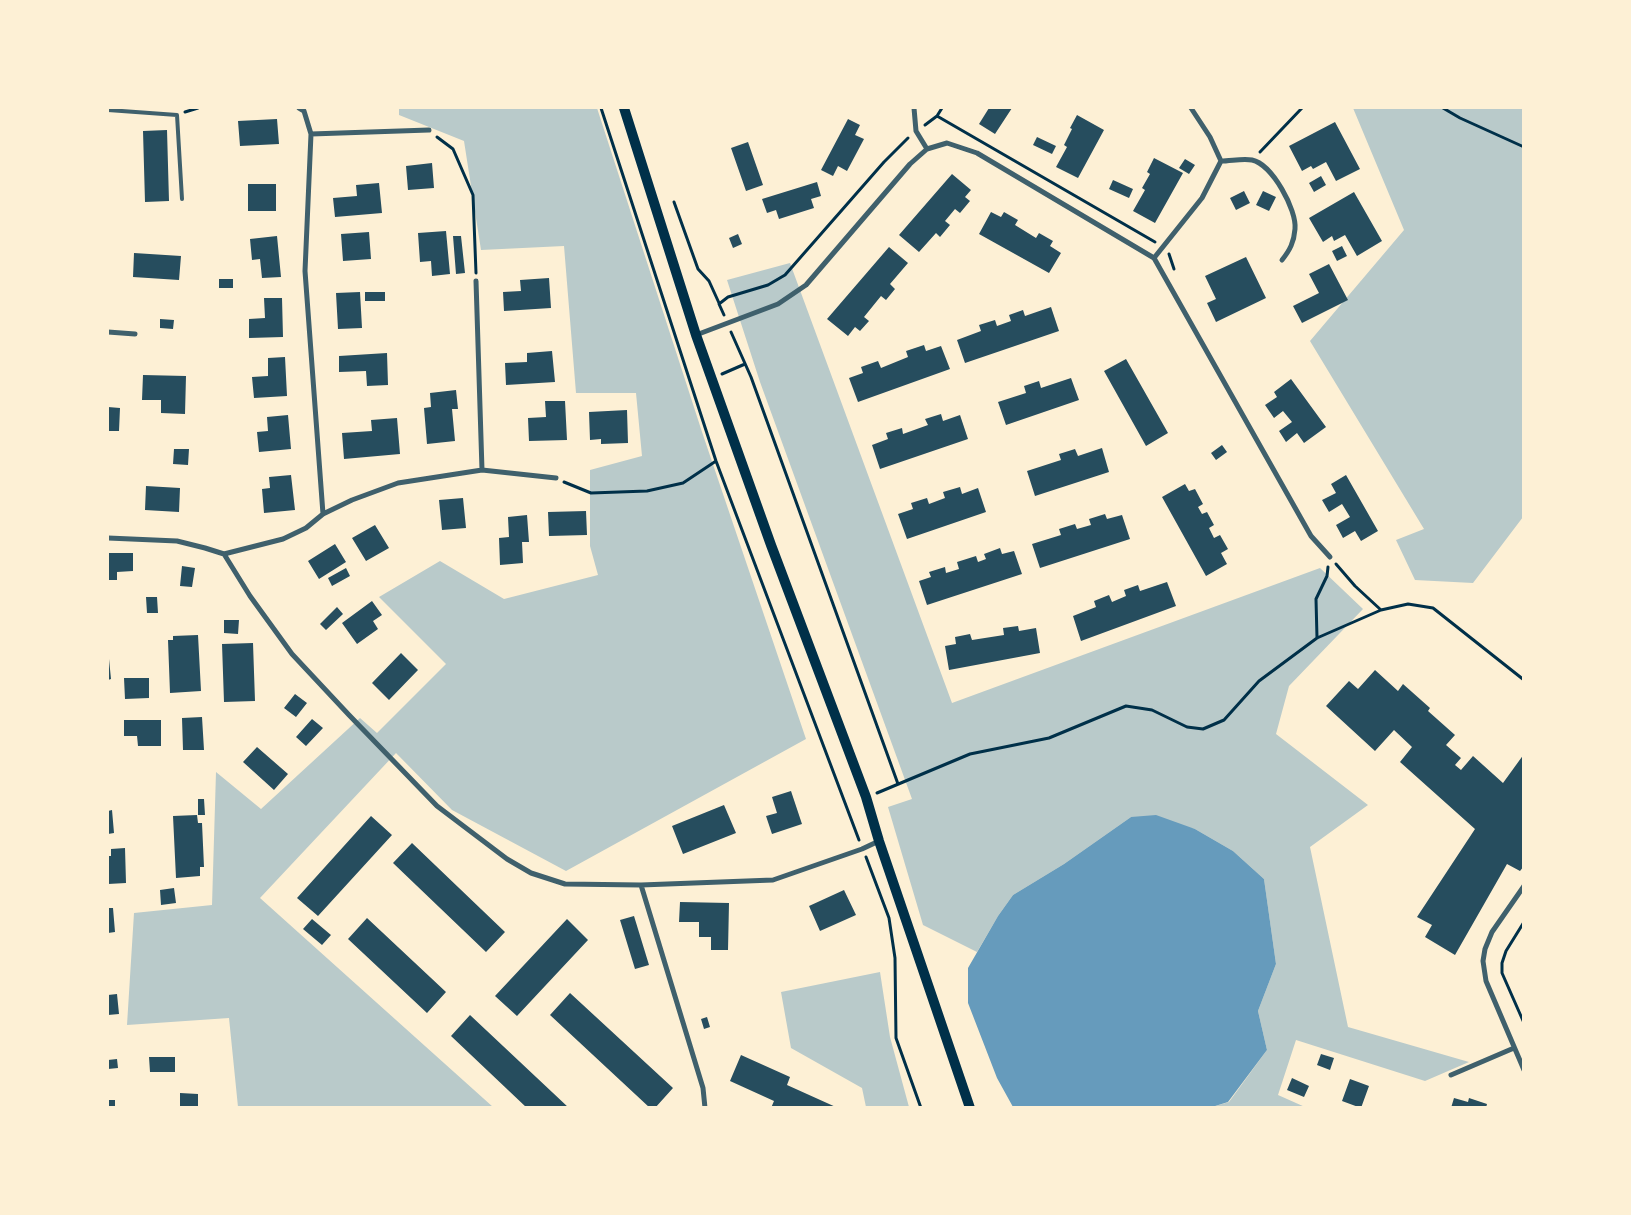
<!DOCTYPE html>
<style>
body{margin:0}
#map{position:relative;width:1631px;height:1215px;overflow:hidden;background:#fdf0d5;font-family:"Varela Round",sans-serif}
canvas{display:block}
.frame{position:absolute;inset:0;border:109px solid #fdf0d5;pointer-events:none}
</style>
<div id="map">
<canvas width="1631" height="1215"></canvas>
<div class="frame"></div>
</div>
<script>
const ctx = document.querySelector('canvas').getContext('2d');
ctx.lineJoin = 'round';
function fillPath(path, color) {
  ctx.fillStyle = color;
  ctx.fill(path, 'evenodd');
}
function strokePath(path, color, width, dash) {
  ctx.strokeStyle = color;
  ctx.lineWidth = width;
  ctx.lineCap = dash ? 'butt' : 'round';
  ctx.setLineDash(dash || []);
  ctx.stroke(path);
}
fillPath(new Path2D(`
 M399 108H597L702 432 806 739 566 871 452 810 396 753 260 898 493 1107H238L229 1018 127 1025 134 913 212 905 216 772 261 809 360 718 377 733 446 664 379 597 440 561 504 599 598 575 590 546V470L642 456 636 393H576L564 246 481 250 464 141 399 115Z
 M1353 108H1523V517L1473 583 1415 580 1396 540 1424 529 1310 341 1404 230Z
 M790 263 952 703 1320 568 1363 609 1289 686 1276 734 1368 805 1310 847 1348 1027 1469 1062 1425 1081 1296 1040 1278 1095 1305 1107H1212L1229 1102 1267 1050 1258 1011 1276 964 1264 879 1233 851 1195 829 1131 817 1064 864 1013 895 998 916 977 952 923 925 888 807 912 799 760 382 727 280Z
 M880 972 890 1037 909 1107H866L862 1088 791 1048 781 992Z`), '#b9caca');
fillPath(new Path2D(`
 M1156 815 1195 829 1233 851 1264 879 1276 964 1258 1011 1267 1050 1228 1102 1212 1107H1013L997 1078 968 1003V968L998 916 1013 895 1064 864 1131 817Z`), '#669bbc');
fillPath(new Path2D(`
 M989 108H1012L995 134 979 124Z
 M1077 115 1104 130 1078 178 1056 167 1067 147 1064 145 1072 129 1070 128Z
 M277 119 279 144 240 146 238 121Z
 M848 119 860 125 855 135 864 139 847 171 838 166 833 176 821 170Z
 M1335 122 1360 169 1336 181 1326 162 1313 169 1311 166 1302 171 1289 146Z
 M167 130 169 201 145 202 143 131Z
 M1037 137 1056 146 1052 154 1033 145Z
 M748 142 763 185 746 191 731 148Z
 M1154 158 1183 173 1155 223 1133 211 1145 190 1142 188 1150 174 1147 172Z
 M1185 159 1195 165 1189 174 1179 168Z
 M432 163 434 188 408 190 406 166Z
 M952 174 971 190 965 197 970 201 960 213 955 209 945 221 950 225 940 237 936 233 919 252 899 235Z
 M1321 176 1326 185 1314 192 1309 183Z
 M1113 180 1133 189 1129 198 1109 189Z
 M817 182 821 196 811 199 814 208 779 219 776 210 767 213 762 199Z
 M379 183 382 213 335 217 333 198 357 196 356 185Z
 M248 184H276V211H248Z
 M1244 191 1250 203 1236 210 1230 198Z
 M1263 191 1276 197 1269 211 1256 205Z
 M1354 192 1382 241 1357 256 1345 235 1334 241 1332 236 1323 242 1309 218Z
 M991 212 1001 217 1004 212 1018 220 1015 225 1036 238 1039 233 1053 241 1050 246 1061 253 1049 273 979 234Z
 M446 231 450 274 432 276 431 261 420 262 418 233Z
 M369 232 371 259 343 261 341 234Z
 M738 234 742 244 733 248 729 238Z
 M277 236 281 277 262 278 260 259 252 260 250 239Z
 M453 236H461L465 273 456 274Z
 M1342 246 1347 256 1337 261 1332 251Z
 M889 247 908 263 890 284 895 289 886 300 881 296 864 317 869 321 860 331 855 327 848 336 827 319Z
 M134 253 181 256 179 280 133 277Z
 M1246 257 1266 298 1216 322 1207 303 1216 299 1205 276Z
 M1329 264 1348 300 1302 323 1293 306 1319 293 1309 274Z
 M549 278 551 308 504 311 503 292 521 291 520 280Z
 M219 279H233V288H219Z
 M360 292 362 328 338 329 336 293Z
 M365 292H385V301H365Z
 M264 298H282L283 337 249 338V319L265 318Z
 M1051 307 1059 331 965 363 957 340 981 331 979 325 995 320 997 326 1011 321 1009 315 1023 310 1025 316Z
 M160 319 174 320 173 329 160 328Z
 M924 345 926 351 941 346 950 369 858 402 849 378 863 373 861 367 878 361 881 368 908 357 906 351Z
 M552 351 555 382 506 385 505 363 527 362V353Z
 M387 353 388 385 367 386 366 371 339 372V356Z
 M285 357 287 396 254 398 252 377 268 376V358Z
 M1126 359 1168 433 1146 446 1104 371Z
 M143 375 186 376 185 414 161 413V400H142Z
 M1071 378 1079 400 1006 425 998 402 1026 393 1024 386 1039 381 1041 388Z
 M1291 379 1326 427 1304 443 1297 433 1286 442 1279 431 1292 422 1283 411 1274 418 1265 405 1277 397 1274 392Z
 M456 390 458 409H452L455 441 427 444 424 408 431 407 430 393Z
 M545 401H565L567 440 529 441 528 418 546 417Z
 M108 407 120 408 119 431H108Z
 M627 410 628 443 601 444V439L590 440 589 412Z
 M941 414 943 421 960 415 968 439 880 469 872 445 888 439 886 433 902 428 903 434 928 425 925 419Z
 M288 415 291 449 259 452 257 432 268 431 267 417Z
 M397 418 400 454 344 459 342 433 372 431 371 420Z
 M1222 445 1227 452 1216 460 1211 453Z
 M1102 448 1109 472 1035 496 1027 471 1061 460 1059 454 1075 449 1078 456Z
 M174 449H189L188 465 173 464Z
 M291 475 295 510 264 513 262 489 270 488 269 477Z
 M1346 475 1378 531 1361 541 1355 531 1343 538 1336 525 1350 517 1342 504 1329 512 1322 500 1336 493 1331 484Z
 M1185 484 1189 491 1195 489 1203 504 1198 507 1202 514 1207 512 1214 525 1209 528 1214 538 1220 535 1228 549 1221 553 1227 564 1206 576 1162 497Z
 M146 486 180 488 179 512 145 510Z
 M960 487 962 494 978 488 986 512 907 539 898 514 913 509 911 503 927 498 929 504 945 498 943 492Z
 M463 498 466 528 442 530 439 500Z
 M586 511 587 535 549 536 548 512Z
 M1105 514 1107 519 1122 515 1130 539 1040 568 1032 544 1061 535 1059 529 1075 524 1077 529 1091 525 1089 519Z
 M527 515 529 542H522L523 563 500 565 499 538 509 537 508 517Z
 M375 525 389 548 366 561 352 538Z
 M335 544 346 562 319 579 308 561Z
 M1000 548 1002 554 1014 551 1022 574 927 605 919 581 931 577 929 572 945 567 946 573 959 569 957 562 976 556 978 562 986 559 984 554Z
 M108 553H133V571L117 572V580H108Z
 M182 566 195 568 192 587 180 586Z
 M346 568 350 576 332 586 328 578Z
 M1167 582 1176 606 1081 641 1073 616 1096 607 1094 601 1109 595 1112 602 1126 596 1124 590 1138 585 1140 591Z
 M146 597H157L158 613H147Z
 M372 601 382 615 373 621 378 629 357 644 342 623Z
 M337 607 343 614 326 630 320 624Z
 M224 620H239L238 634 224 633Z
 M1018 626 1019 631 1036 628 1040 653 949 670 945 646 956 644 955 637 970 634 972 640 1004 635 1003 628Z
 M198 635 201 691 170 693 168 640H173V636Z
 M253 643 255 701 224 702 222 644Z
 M401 653 418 670 389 700 372 683Z
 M109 659 111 679 108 680V660Z
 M1375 670 1398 691 1403 684 1430 708 1428 711 1455 735 1446 745 1461 758 1455 765 1461 770 1473 756 1503 783 1524 754V866L1520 871 1507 864 1455 955 1425 937 1432 925 1417 917 1475 829 1400 762 1412 747 1394 730 1375 751 1326 706 1349 681 1358 689Z
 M124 678H149V698L125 699Z
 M295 694 307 703 296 717 284 708Z
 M202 717 204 750H183L182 718Z
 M312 719 323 728 306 746 296 737Z
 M124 720H161V746H138L137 736H124Z
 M257 747 288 774 274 790 243 762Z
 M791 791 802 824 772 834 766 816 777 813 772 797Z
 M198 799H204L205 815H198Z
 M724 805 736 833 683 854 672 826Z
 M112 810 114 833 108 834V811Z
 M197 815 198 823H202L204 867H200V876L176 878 173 816Z
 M371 816 392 835 318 916 297 898Z
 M412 843 505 932 486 952 393 863Z
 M125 848 126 883 108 884V856H111V849Z
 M174 888 176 903 161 905 160 890Z
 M844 890 856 915 820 931 809 906Z
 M680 902 729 903 728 950H711V937H699V922H679Z
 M108 908H113L115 932 108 933Z
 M634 916 649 965 635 969 620 920Z
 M367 918 446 992 427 1013 348 939Z
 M312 919 331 935 322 945 303 929Z
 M567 919 588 940 517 1016 495 996Z
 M570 993 673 1088 655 1108H650L550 1015Z
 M117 994 119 1014 108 1015V995Z
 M470 1015 569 1108H527L451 1036Z
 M707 1017 710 1027 704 1029 701 1019Z
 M1321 1054 1334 1058 1330 1070 1317 1065Z
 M741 1055 790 1077 787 1085 838 1108H771L774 1101 730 1081Z
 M149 1057H175V1072H150Z
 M117 1059 118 1068 108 1069V1060Z
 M1292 1078 1309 1086 1304 1097 1287 1090Z
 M1350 1079 1369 1086 1361 1108 1342 1101Z
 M180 1093 198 1094V1108H180Z
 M1454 1098 1468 1102 1469 1098 1487 1104 1486 1108H1451Z
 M108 1100H115V1108H108Z`), '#264d5e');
strokePath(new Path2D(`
 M601 108 716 461 859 840
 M1443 108 1460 118 1524 147
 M185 112 198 108
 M937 116 1155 242
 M925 125 937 116 942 108
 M437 137 453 149 473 195 476 273
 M1260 152 1302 108
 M674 202 698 269 709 281 719 303
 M1169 254 1174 269
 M724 315 719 304 728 297 768 285 785 275 884 162 908 138
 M731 332 751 377 898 784
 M722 374 745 364
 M564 482 591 493 647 491 683 483 716 461
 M1336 564 1355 586 1381 610
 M1317 638 1316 599 1327 576 1328 567
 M877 793 970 754 1049 738 1126 706 1152 710 1187 727 1203 729 1224 720 1259 681 1317 638 1381 610 1408 604 1433 608 1524 680
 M866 857 889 918 895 958 896 1038 921 1108
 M1524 922 1506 951 1502 963V973L1524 1023`), '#003049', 3);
strokePath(new Path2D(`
 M108 110 177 115 182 199`), '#3f606c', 4);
strokePath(new Path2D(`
 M299 108 304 111 311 134 305 271 323 514
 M914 108 916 131 927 149
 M311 134 429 130
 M1221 161C1231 161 1243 158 1252 160 1272 164 1297 210 1295 229 1294 242 1290 250 1282 260
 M1154 258 1202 198 1221 161 1210 137 1191 108
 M476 281 482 470
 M108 332 135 334
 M696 335 778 304 806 285 910 164 927 149 947 143 977 153 1154 258 1311 536 1330 557
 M108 538 177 541 205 548 224 554 250 596 292 654 349 715 437 806 507 859 531 873 565 884 641 885 773 880 862 849 879 841
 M224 554 283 539 306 528 323 514 352 500 398 483 482 470 556 478
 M641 885 703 1088 705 1108
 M1524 886 1492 932 1485 949 1483 961 1486 981 1524 1070
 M1451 1075 1514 1048`), '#3f606c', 5);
strokePath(new Path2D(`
 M624 108 696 335 771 545 866 797 879 841 970 1108`), '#003049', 10);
</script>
